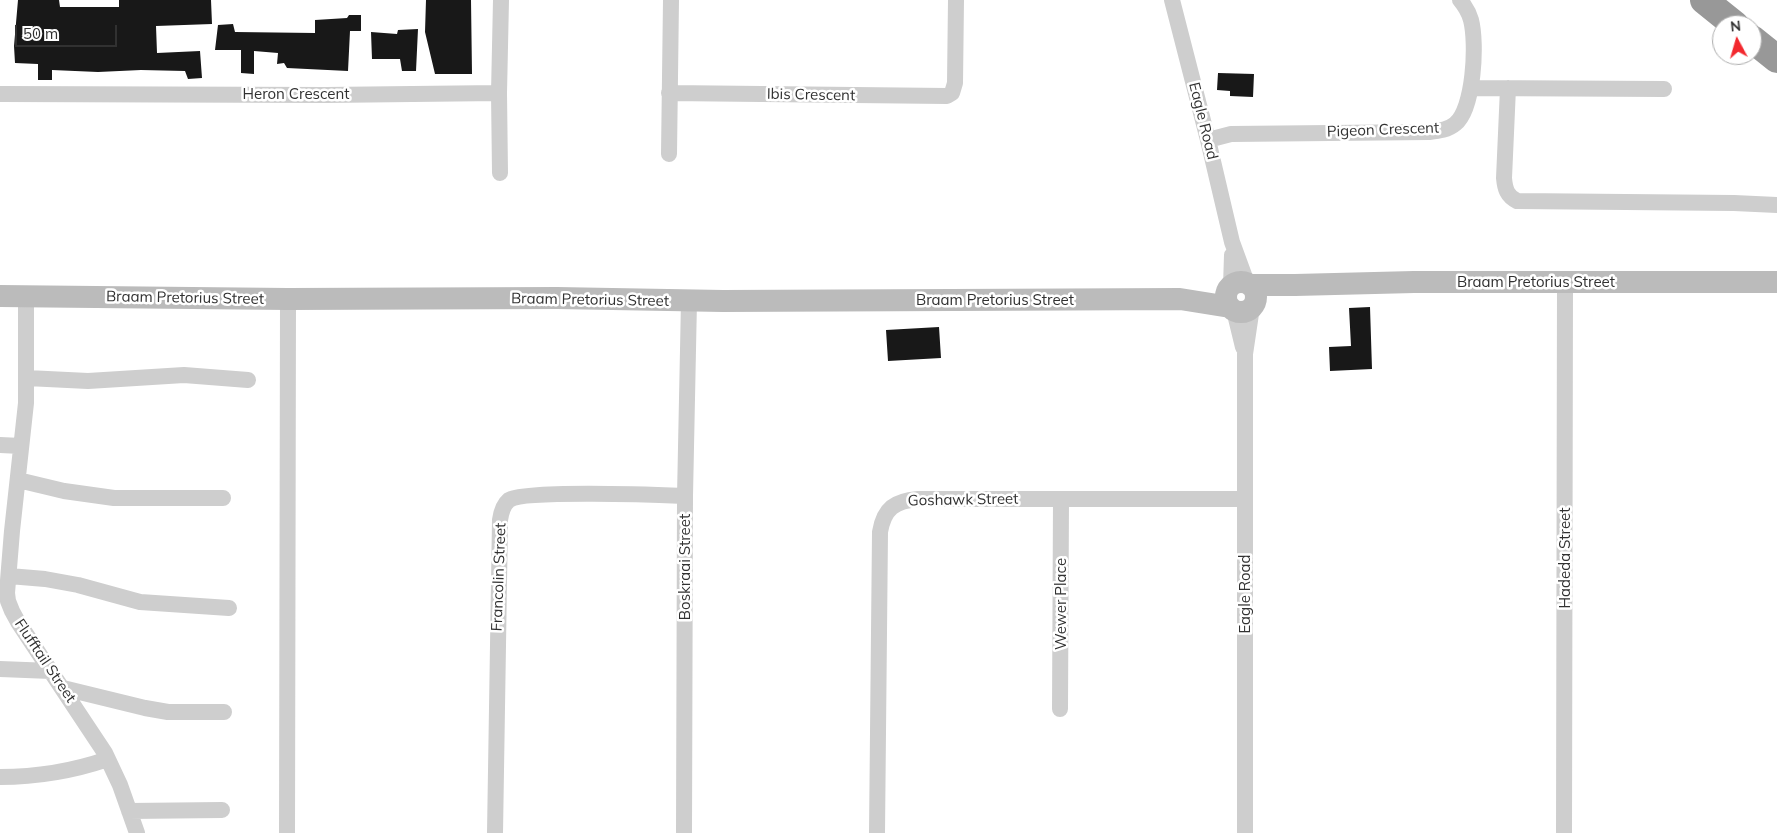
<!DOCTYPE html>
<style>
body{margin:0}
#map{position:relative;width:1777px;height:833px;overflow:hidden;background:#fff;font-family:Mulish,sans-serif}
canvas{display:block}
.north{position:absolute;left:1712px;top:15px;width:50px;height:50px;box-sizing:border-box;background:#fff;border:1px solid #adadad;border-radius:50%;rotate:354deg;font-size:14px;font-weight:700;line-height:20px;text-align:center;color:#313131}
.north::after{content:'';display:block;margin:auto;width:18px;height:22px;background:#f2282e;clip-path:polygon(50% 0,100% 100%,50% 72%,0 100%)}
.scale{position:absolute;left:15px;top:25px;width:102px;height:22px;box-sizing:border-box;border:2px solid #313131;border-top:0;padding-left:6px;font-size:15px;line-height:18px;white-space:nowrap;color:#313131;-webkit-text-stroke:4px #fff;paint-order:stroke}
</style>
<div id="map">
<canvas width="1777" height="833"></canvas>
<div class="north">N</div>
<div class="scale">50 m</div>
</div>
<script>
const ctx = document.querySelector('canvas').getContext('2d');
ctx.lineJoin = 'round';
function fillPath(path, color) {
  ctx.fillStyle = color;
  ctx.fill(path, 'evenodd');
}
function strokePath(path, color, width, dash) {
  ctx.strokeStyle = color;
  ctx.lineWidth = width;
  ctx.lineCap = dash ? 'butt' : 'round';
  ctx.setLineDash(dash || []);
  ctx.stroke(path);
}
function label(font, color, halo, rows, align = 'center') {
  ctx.font = font + ' Mulish,sans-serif';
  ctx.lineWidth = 5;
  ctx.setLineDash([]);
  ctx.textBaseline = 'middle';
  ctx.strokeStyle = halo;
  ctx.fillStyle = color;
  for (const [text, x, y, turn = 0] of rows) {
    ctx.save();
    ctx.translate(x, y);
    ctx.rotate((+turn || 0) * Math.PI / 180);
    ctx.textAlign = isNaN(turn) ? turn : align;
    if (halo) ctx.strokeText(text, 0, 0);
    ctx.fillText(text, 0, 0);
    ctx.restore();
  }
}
fillPath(new Path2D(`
 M18 0H59L60 7H119V0H211L212 24 156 26 157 53 200 51 202 78 188 79 185 71 141 70 98 72 52 70V80H38V64L15 63 14 46Z
 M426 0H471L472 74H435L425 32Z
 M349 15H361V31H350L348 71 287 68 284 63 277 64 278 53 254 51V74L241 73V50H215L218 25 233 24 235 32 315 33V20L347 18Z
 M418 29 416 71H402L400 59H372L371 32 397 34 398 30Z
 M1218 73 1254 74 1253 97 1230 96V91L1217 90Z
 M1370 307 1372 369 1330 371 1329 347 1351 346 1349 308Z
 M939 327 941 358 888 361 886 330Z`), '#181818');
strokePath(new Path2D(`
 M1172 0 1208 140 1232 242 1247 283
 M1471 88 1664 89
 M1508 88 1504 178C1505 189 1507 196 1517 201L1734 203 1777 205
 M669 93 947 96 952 93 955 83 956 0
 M0 94 326 95 499 93
 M1208 140 1231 134 1429 132C1438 131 1448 130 1455 124 1474 109 1477 43 1471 20 1469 13 1465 6 1460 0
 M669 154 671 0
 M500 173 499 93 501 0
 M1231 286 1232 255
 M26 296V403L12 531 7 593 8 601 12 611 18 622 105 753 120 785 137 833
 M1234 310 1243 347
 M27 378 88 381 184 375 248 380
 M0 445 21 446
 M18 480 64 491 114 498H223
 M9 576 45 579 78 585 140 602 229 608
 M0 669 51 671
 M63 688 145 708 168 712H224
 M1060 709 1061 500
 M0 777C38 777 73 771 108 759
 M129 811 222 810
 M287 833 288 299
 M495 833 500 520C501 513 503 505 509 500 524 490 659 495 685 496
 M684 833 685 496 689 301
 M877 833 880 532C884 508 895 501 918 499H1245
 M1245 833V354L1252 307
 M1564 833 1565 282`), '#cecece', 16);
strokePath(new Path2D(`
 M1226 297a15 15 0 1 1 30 0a15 15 0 1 1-30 0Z
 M1250 285H1295L1414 282H1777
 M0 296 288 299 557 298 723 301 1180 299 1230 307`), '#bbb', 22);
strokePath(new Path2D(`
 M1704 0 1735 25
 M1752 39 1777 59`), '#989898', 28);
label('15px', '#313131', '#fff', [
 ["Heron Crescent",296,94],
 ["Ibis Crescent",811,95,1],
 ["Eagle Road",1203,121,76],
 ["Pigeon Crescent",1383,130,-2],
 ["Braam Pretorius Street",1536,282],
 ["Braam Pretorius Street",185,298,1],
 ["Braam Pretorius Street",590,300,1],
 ["Braam Pretorius Street",995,300],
 ["Goshawk Street",963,500,-1],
 ["Hadeda Street",1565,558,-90],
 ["Boskraai Street",685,567,-90],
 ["Francolin Street",499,577,-88],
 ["Eagle Road",1245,594,-90],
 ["Wewer Place",1061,604,-90],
 ["Flufftail Street",45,661,56]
]);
</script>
